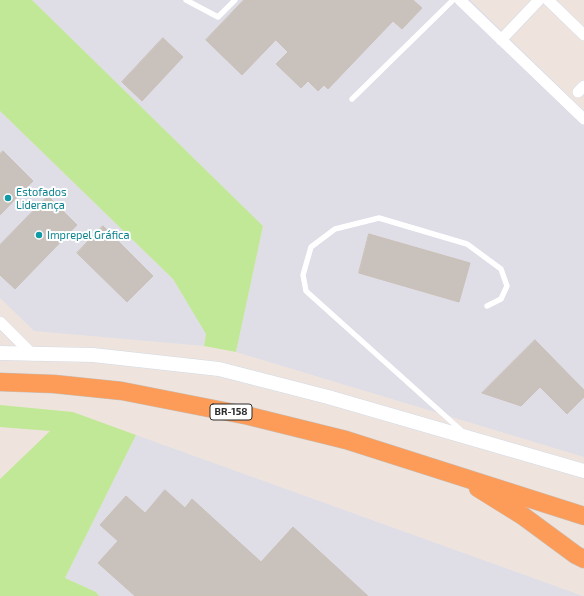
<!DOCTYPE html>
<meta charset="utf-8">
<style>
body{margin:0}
canvas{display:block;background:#eee4dd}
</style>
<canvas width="584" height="596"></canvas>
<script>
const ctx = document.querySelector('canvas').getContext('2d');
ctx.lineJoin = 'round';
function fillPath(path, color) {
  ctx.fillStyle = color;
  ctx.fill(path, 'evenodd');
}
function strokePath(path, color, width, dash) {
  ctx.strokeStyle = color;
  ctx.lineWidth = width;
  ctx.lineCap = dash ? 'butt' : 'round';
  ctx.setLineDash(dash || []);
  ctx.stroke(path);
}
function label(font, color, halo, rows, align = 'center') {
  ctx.font = font + ' "Exo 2",sans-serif';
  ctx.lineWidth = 4;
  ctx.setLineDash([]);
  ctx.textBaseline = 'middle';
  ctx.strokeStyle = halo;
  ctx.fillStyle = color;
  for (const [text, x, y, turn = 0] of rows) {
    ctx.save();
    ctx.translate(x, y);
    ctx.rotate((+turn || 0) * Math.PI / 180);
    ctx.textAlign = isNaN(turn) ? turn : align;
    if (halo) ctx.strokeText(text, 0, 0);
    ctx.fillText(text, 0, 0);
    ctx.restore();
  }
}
fillPath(new Path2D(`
 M32 0H470L584 111V457L236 352 263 226Z
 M0 111 173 279 206 334 204 346 34 331 0 298Z
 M136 435 583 596H99L96 592 65 578Z`), '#dfdee7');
fillPath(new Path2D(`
 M0 0H32L263 226 236 352 204 346 206 334 173 279 0 111Z
 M0 405 73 412 136 435 65 578 96 592 99 596H0V479L50 431 0 427Z`), '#c1e897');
const building = new Path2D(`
 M244 0H314L242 75 206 40Z
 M314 0H413L422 8 402 29 393 21 328 89 324 85 318 91 308 81 301 88 276 64 288 52 276 40Z
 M163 38 183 57 142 101 122 82Z
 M3 151 33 181 0 215V154Z
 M48 196 77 225 15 289 0 275V245Z
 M103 226 153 276 127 302 77 253Z
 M369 234 470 263 459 302 359 273Z
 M535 340 584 390V397L567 414 514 361Z
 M514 361 540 387 521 406 482 393Z
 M165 490 185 508 192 499 261 562 293 527 368 596H135L98 563 118 541 100 525 126 496 145 513Z`);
fillPath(building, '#c9c2bc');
strokePath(building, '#cac0b7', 1);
const service = new Path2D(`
 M186 0 218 17 235 0
 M352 99 453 0
 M463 432 306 291 303 275 311 247 335 229 379 218 467 244 501 269 507 286 501 299 487 306`);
const minor = new Path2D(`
 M460 0 584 119
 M548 0 584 35
 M501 40 539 0
 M578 92 584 86
 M0 322 33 355`);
const tertiary = new Path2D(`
 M0 353 93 355 219 369 328 397 584 471`);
const trunk = new Path2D(`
 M0 382 54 384 122 391 249 416 346 440 584 516
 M478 488 523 516 576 555 584 559`);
strokePath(service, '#d2d9e5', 6);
strokePath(minor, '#d2d9e5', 12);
strokePath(tertiary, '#d2d9e5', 15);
strokePath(trunk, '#c4c4c4', 19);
strokePath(service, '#fff', 5.5);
strokePath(minor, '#fff', 11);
strokePath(tertiary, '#fff', 14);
strokePath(trunk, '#fc9c58', 18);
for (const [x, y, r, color] of [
 [8,198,4,"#0f9aa8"],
 [39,235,4,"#0f9aa8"]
]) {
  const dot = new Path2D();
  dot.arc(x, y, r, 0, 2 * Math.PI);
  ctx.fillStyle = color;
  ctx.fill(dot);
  strokePath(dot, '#fff', 1.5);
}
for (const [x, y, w] of [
 [231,412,42]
]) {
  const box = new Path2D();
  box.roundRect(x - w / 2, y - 8, w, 16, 3);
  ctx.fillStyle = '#fff';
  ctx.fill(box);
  strokePath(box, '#2c2c2c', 1);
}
label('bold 10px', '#2c2c2c', null, [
 ["BR-158",231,412]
]);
label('11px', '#0d838f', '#fff', [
 ["Estofados",16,192],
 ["Liderança",16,205],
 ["Imprepel Gráfica",47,235]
], 'left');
</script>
